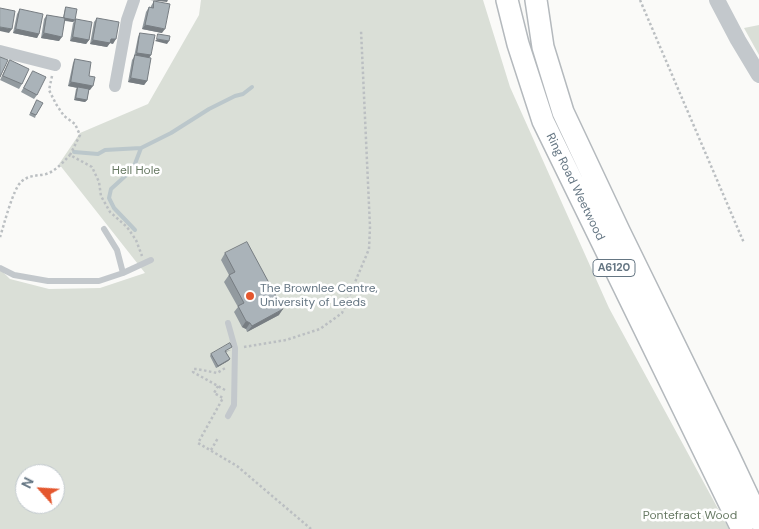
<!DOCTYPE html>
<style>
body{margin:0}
#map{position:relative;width:759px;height:529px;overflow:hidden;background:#fafaf8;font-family:"DM Sans",sans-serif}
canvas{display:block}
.north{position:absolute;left:15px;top:464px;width:50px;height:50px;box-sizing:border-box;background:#fff;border:1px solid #c1c8cd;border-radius:50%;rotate:296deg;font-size:14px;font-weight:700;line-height:20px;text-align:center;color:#657683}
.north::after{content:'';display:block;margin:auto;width:18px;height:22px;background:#e4572e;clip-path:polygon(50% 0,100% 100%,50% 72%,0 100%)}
</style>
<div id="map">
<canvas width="759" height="529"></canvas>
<div class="north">N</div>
</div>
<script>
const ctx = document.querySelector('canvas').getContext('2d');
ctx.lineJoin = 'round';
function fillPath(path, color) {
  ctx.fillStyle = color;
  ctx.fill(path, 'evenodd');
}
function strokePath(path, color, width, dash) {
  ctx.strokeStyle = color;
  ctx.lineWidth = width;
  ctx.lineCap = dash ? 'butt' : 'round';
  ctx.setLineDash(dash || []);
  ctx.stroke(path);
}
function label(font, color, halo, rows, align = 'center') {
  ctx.font = font + ' "DM Sans",sans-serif';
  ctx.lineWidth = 5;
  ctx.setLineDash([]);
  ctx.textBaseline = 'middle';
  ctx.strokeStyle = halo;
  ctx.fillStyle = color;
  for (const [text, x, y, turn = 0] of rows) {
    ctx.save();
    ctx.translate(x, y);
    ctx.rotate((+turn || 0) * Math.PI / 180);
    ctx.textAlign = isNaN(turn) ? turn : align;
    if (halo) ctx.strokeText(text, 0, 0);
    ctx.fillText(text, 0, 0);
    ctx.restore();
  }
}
fillPath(new Path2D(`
 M201 0H483L510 87 609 308 729 529H0V269L10 279 49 289 100 288 145 273 59 164 80 133 148 104 199 15ZM25 474H55V504H25Z
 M759 25V55L744 28Z`), '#dadfd7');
strokePath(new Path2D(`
 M74 152 98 154 105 150 141 148
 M135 230 114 208 109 198 111 189 133 169 141 148 171 133 209 109 235 96 243 94 252 87`), '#bbc7cb', 4);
const trunk = new Path2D(`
 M507 0 518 44 543 121 742 529
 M536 0 543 47 563 112 619 231 728 454 759 520`);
strokePath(trunk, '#b4b9bd', 24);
strokePath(new Path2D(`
 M640 0 744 243
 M52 76 49 90 56 104 64 116 75 124 80 135 70 155 92 167 99 182 101 196 110 212 127 227 136 240 142 256
 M0 237C4 225 13 189 21 182 28 175 37 176 46 174 56 171 63 162 70 155
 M244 347 286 340 320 329 342 313 369 249 370 227 361 30
 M218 386 214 393 223 398 198 443 237 466 311 529
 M225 390 193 372 194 369H197L217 373 227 367
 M211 450 218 438`), '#bbbfc2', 2.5, [2.5, 2.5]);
strokePath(new Path2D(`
 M0 268 14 275 48 281H99L123 273 117 250 104 229
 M123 273 151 260
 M228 416 234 405 235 348 228 323`), '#c3c8cc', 6);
strokePath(new Path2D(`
 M0 51 55 65
 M115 86 127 20 134 0`), '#c3c8cc', 12);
strokePath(new Path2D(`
 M717 0 738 40 759 75`), '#c3c8cc', 16);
strokePath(trunk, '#fff', 21);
fillPath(new Path2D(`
 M154 1 162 33 142 29 146 12 149 7 151 8V6Z
 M66 7 75 20 73 22 65 21 59 41 41 38 44 19 47 15 63 18 65 9Z
 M20 9 39 34 37 38 13 33 17 14Z
 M97 18 113 44 110 43 107 47 90 44 94 22Z
 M76 19 89 40 86 44 70 41 73 23Z
 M140 33 151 55 149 58 147 81 144 85 128 82 132 60 134 57 138 37Z
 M75 59 89 76 90 90H89L87 100 85 102 74 100 76 89 77 88 68 86 73 63Z
 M10 60 22 84 19 89 0 80 7 65Z
 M33 71 37 95 34 99 21 92Z
 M37 100 36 115 35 118 29 115Z
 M225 253 279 315 247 332 246 329 242 327 234 312 238 307 224 282 229 275 221 260Z
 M231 350 226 352 230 359 228 361 216 368 210 356 211 354Z`), '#929a9f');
fillPath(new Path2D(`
 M150 0H168L167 2Z
 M64 18 75 20 73 22 63 20Z
 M145 25 165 29 162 33 142 29Z
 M0 27 12 29 9 33 0 31Z
 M16 29 39 34 37 38 13 33Z
 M44 33 62 37 59 41 41 38Z
 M73 37 89 40 86 44 70 41Z
 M111 39H116L113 44 110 43 107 47 90 44 93 40Z
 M157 39 169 41 167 44 155 41Z
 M137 53 151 55 148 59 134 57Z
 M131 78 147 81 144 85 128 82Z
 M71 82 93 86 90 90 68 86Z
 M76 98 87 100 85 102 74 100Z
 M283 309 279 315 247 332 252 326Z
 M246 321 250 323 246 329 242 327Z
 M230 359 228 361 216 368 218 366Z`), '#777d82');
const building = new Path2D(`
 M154 1 170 4 165 29 145 25 149 7 153 8Z
 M66 7 77 9 75 20 64 18Z
 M0 8 15 11 12 29 0 27Z
 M20 9 43 14 39 34 16 29Z
 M47 15 65 18 62 37 44 33Z
 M97 18 119 22 116 39H111L110 43 93 40Z
 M76 19 92 22 89 40 73 37Z
 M140 33 155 35 151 55 137 53Z
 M158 34 170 36 169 41 157 39Z
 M135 55 151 58 147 81 131 78Z
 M0 57 8 60 0 77Z
 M75 59 91 62 89 76 95 77 93 86 71 82Z
 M10 60 29 69 22 84 3 76Z
 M33 71 46 77 37 95 24 88Z
 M78 87 89 89 87 100 76 98Z
 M37 100 43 103 36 115 31 113Z
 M247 242 283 309 252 326 250 323 246 321 238 306 244 303 229 275 235 272 225 253Z
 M230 343 232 347 225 351 230 359 218 366 211 354Z`);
fillPath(building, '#aab3b9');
strokePath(building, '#777d82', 1);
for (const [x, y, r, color] of [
 [250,296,5,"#e4572e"]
]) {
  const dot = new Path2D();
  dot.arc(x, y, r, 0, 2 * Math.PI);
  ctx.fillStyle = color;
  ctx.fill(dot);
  strokePath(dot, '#fff', 2);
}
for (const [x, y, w] of [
 [614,268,42]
]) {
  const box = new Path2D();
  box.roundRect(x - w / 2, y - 8.5, w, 17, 4);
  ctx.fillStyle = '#fff';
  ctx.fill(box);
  strokePath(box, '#657683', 1);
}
label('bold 11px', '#657683', null, [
 ["A6120",614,268]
]);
label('12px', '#687a64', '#fff', [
 ["Hell Hole",136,171],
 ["Pontefract Wood",690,516]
]);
label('12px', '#657683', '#fff', [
 ["Ring Road Weetwood",575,187,64]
]);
label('12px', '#657683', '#fff', [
 ["The Brownlee Centre,",260,289],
 ["University of Leeds",260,303]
], 'left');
</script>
